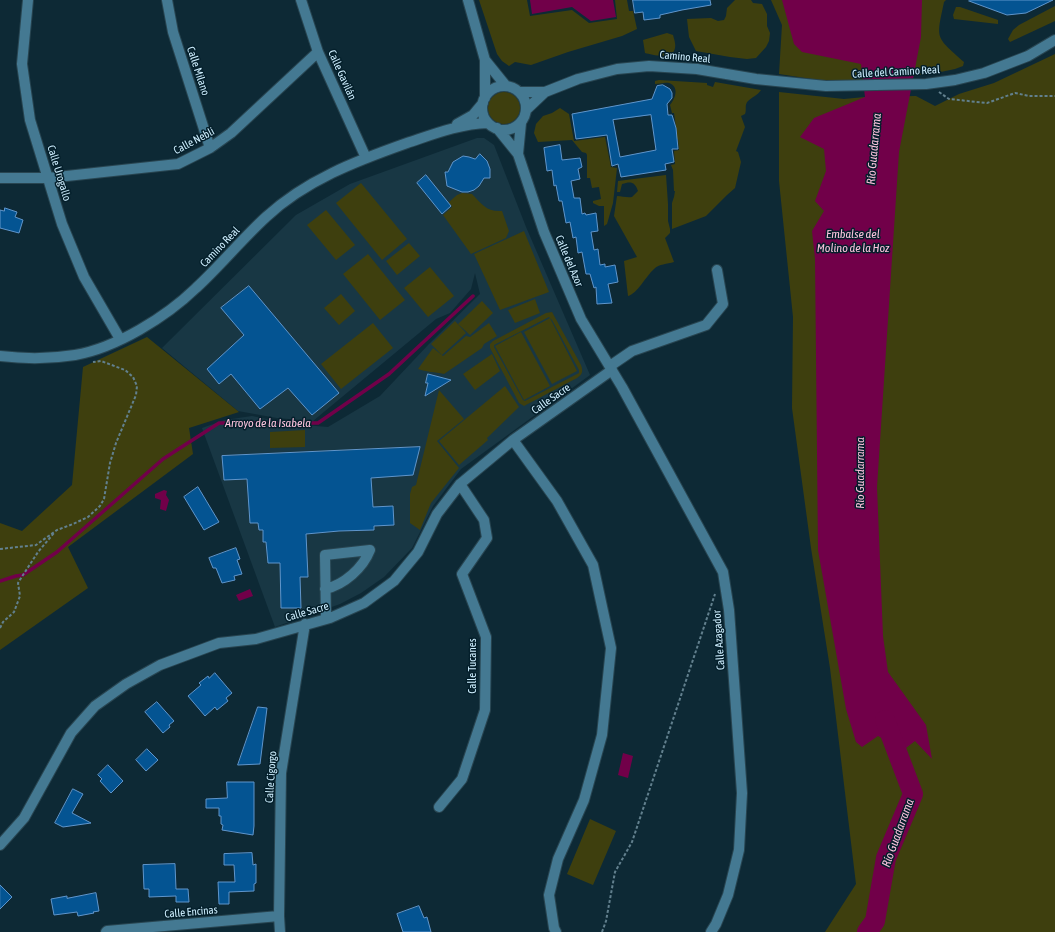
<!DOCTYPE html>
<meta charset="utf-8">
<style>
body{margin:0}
canvas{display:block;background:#0d2935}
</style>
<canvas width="1055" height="932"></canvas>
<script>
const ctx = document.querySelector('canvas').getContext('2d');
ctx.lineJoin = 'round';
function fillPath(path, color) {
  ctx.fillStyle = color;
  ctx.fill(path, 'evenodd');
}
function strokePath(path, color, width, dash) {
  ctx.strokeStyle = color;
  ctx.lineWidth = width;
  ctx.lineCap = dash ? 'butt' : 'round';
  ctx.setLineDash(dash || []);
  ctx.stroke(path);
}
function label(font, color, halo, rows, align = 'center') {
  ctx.font = font + ' "Asap Condensed",sans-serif';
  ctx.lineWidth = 3;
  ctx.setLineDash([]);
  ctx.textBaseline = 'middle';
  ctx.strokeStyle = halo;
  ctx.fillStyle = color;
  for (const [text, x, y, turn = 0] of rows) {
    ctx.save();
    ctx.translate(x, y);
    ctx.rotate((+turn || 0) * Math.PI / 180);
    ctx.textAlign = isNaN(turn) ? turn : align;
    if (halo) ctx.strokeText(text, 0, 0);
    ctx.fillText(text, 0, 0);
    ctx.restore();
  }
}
fillPath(new Path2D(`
 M477 138H484L494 145 526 227 590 375 461 469 433 506 412 548 384 577 361 593 340 604 275 627 202 428 225 420 252 416 291 424 328 427 380 396 429 344 480 294 475 273 471 289 450 313 436 319 313 421 277 418 238 411 162 348 296 215 350 184Z`), '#183744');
fillPath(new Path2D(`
 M479 0H527L530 16 572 10 589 23 617 19 615 0H627L629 11H633L637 29 622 36 568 52 531 65 515 62 509 66 502 61 497 54Z
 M735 0H751L753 3 762 4 767 14V26L770 33 769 41 766 47 756 58 747 59 730 57 696 51 689 37 687 19 711 18 718 21 724 20 726 16 727 8Z
 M771 0H946L944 2C936 40 935 36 964 62L963 66 955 69 931 74 863 80 825 81 779 74 782 25Z
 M1055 6V21L1010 42 1008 39 1013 30 1019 25Z
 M956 7H960L998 20V24L954 19 953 15Z
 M667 33 673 35C674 39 676 44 675 48 673 60 653 55 645 53L643 40Z
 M1055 54V932H825L856 884 830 668 811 548 792 408 793 317 779 181V92L844 99 865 97 916 96 935 106 959 94 994 83Z
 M659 80 707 83V85L713 87 715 82 761 90C757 96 752 97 748 101 744 105 747 110 745 114L741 116 745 127 736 151 738 152 741 162 735 188 727 195 706 216 672 229V203L674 197 675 191H674L673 170 671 165 675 164 674 151 679 150 678 139 675 138V137L677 134 674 113H672L670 105C675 99 680 87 669 83 665 82 659 84 655 84V81Z
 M488 108a16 16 0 1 1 32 0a16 16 0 1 1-32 0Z
 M560 108 569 114 574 141 605 137 611 167 617 168 613 203 607 224 604 226V206H599L593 203V201L601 199 599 187 592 188 590 178H587V155L586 153 582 152 572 140 538 142 534 133 536 124 543 116 552 113Z
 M666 175 668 204V221L670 229V233L665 238 674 262C667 264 659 264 654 269 646 276 637 294 628 296L624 261 637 257 614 216 617 196C622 196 627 198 632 197L638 191C635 182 631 181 622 184L620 192H617L618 181Z
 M361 183 407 239 382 260 336 203Z
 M462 193 472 194C482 204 486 212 502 211L509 231 506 238 471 254 443 215 452 207 449 202 457 195Z
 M326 210 355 245 336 260 307 225Z
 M524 231 549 292 500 310 474 254Z
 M409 243 420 256 397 275 386 261Z
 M368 254 405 300 380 320 343 274Z
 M430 267 454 296 428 317 404 288Z
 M341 294 355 311 339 325 324 308Z
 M535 299 540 313 515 323 508 310Z
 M482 301 493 313 470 335 458 324Z
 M552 312 581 365C583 371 583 374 577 378L524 406 519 403 490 348V344L493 341 546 313ZM549 317 552 320 579 370V373L525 401 523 400 494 347V345Z
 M550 318 577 371 552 384 524 332Z
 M455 321 466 333 442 355 431 344Z
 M373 323 393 348 341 389 321 364Z
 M489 323 497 336 484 344 482 348 444 374C435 372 426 372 418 369L433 348 443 356 466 336 470 337Z
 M521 332 550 386 524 400 495 346Z
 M147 337 239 412 189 428 193 454 68 547 88 588 0 650V523L22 531 72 485 83 367Z
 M492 354 500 371 475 390 463 374Z
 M505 386 519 407 487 438 488 440 459 465 439 441Z
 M439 390 464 419 437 441 459 468 431 503 420 530 410 523V494L412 487 416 485Z
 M305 430V447L270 448V432Z
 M590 819 616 831 593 885 567 874Z`), '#3e3f0e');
fillPath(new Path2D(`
 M530 0H613L616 17 591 21 572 7 532 14Z
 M782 0H922L921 37 899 152 877 487 883 636 888 672 926 725 932 759 915 741 902 751 896 746 878 736 862 747 856 742 846 709 818 550 815 259 812 231 824 211 815 201 826 171 824 149 800 137 814 118 865 97 861 64 802 52 794 44Z
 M164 490 167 491 166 495 169 500 166 511 160 509 161 500 155 498V494Z
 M250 589 253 596 239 601 236 595Z
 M623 753 633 756 628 778 618 775Z`), '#710049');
strokePath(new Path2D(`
 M0 581 16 576 23 575 57 552 163 459 219 423H318L389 374 473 296`), '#710049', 3.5);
strokePath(new Path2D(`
 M867 932 875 921 886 858 913 794 885 720`), '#710049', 20);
const building = new Path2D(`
 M633 0H710L711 5 682 10 660 15V18L644 20 643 12 635 13Z
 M970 0H1053L1026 13 1007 15 969 1Z
 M663 85 670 89 672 93V98L667 104 668 115H672L676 128 678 149H672L674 162 665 164 666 170 621 177 618 164 612 166 607 135 576 139 572 114 652 99 657 86ZM651 115 656 150 620 157 613 120Z
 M560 145 562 160 580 158 582 167 578 169 580 179 571 181 574 198H580L582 214 585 213 586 215 596 213 598 231 591 232 594 250 598 249 600 265 605 264V267L615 265 618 282 608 284 612 303 597 304 596 287 594 288 590 274H586L582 252 578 253 576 237 573 238 570 222 566 223 562 201H559L556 185 554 186 552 170 547 171 544 148Z
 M480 154 487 161 490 169V178H484L479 186 474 190 468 192H462L447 186 445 172H448L453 162 463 156 469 157 475 159Z
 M426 175 451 206 442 214 417 183Z
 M5 208 17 212 15 217 23 220 19 233 0 228V210L4 211Z
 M249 286 339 393 312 415 288 388 260 409 231 374 219 384 207 369 244 335 221 308Z
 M428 374 451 380 425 396 428 383H426Z
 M420 447 413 475 371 478 373 507 393 506 394 525 374 526V530L339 531 306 534 308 577H300L301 608H281L280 563H268L266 542H263V530H259L258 523H250L247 479 224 480 222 456Z
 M198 487 219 522 204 530 184 497Z
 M236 548 240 559 237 560 242 574 234 576 235 580 222 583 216 568H213L209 558Z
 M215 673 232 693 226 698 228 701 217 710 215 707 205 716 188 696 201 685 199 683 208 676 209 678Z
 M157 702 174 721 169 725 170 727 163 733 145 712Z
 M258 707 267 708 260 764 238 765Z
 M147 749 158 760 146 771 136 760Z
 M108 765 123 781 111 793 100 781 102 779 98 775Z
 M227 782H254V826L253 835 222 830 223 825 221 824V816H219V808H206V799L227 798Z
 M73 789 83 794 72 813 91 823 63 827 55 823Z
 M252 853 253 865 256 864V883L254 884V891L229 892V904H219L218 882H235L234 865H224V854Z
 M175 864 176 889H188L189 902H176V896L149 897V889H144L143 865Z
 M0 885 12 897 0 909Z
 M96 893 99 911 93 912 94 913 78 916 77 912 54 915 51 899 67 896V898Z
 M419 906 424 918 427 917 431 932H403L397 914Z`);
fillPath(building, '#045492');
strokePath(building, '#5f95cb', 1);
const minor = new Path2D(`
 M28 0 22 64 30 120 62 224 84 277 120 339
 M167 0 173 32 210 148
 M301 0 318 52 366 158
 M468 0 485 60V98
 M485 60 506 86
 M482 108a22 22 0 1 1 44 0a22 22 0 1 1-44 0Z
 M519 92H545L578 79 617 69 649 66 697 69 756 79 826 86 926 84 955 80 984 73 1028 56 1055 40
 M526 110 545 92
 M457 124 473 115 483 103
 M497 128 518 154 544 232 581 319 622 387 723 572 729 610 742 793 739 850 728 895 716 924 711 932
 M518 154 521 123
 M0 178H48L178 164 210 148 231 133 318 52
 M0 356C25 359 50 359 75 355 116 348 166 317 196 288 220 266 241 240 266 217 306 180 356 161 407 143 434 134 459 124 488 123
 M610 366 632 351 706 325 723 304 717 270
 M513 440 557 501 593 565 611 648 602 735 584 800 558 859 549 895 554 928 556 932
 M325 589C344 585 363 568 370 550L325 555 326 619
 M439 807 462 779 485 710 486 637 462 574 487 538 484 520 460 484
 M0 845 24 818 71 733 95 706 126 684 160 665 219 643 256 639 330 618 364 603 394 581 418 552 437 514 460 484 513 440 612 370
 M106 932 107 931 279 916
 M280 932 279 916 281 773 305 624`);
strokePath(minor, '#284551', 12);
strokePath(new Path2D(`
 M939 92 949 99 987 103 1015 93 1029 96H1055
 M0 549 36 545 57 530 73 524 88 517 100 506 104 499 110 463 116 443 136 395 137 386 133 377 125 370 101 361 93 362
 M0 628 3 622 14 612 20 596 18 583 23 575 38 552 54 533
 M602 932 606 921 615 872 632 842 715 594`), '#62808e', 2, [3, 2]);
strokePath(minor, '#447992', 10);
label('11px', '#cfefff', '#041f2b', [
 ["Camino Real",685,57,5],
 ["Calle Milano",198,71,72],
 ["Calle del Camino Real",896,72,-3],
 ["Calle Gavilán",342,75,66],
 ["Calle Nebli",194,141,-28],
 ["Calle Urogallo",59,173,73],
 ["Camino Real",220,247,-46],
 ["Calle del Azor",569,261,67],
 ["Calle Sacre",551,399,-35],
 ["Calle Sacre",307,612,-16],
 ["Calle Azagador",719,640,-94],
 ["Calle Tucanes",473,666,-90],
 ["Calle Cigorgo",271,777,-86],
 ["Calle Encinas",191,912,-5]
]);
label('italic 12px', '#fcc3dd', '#041f2b', [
 ["Río Guadarrama",874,149,-85],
 ["Embalse del",853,234],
 ["Molino de la Hoz",853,248],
 ["Arroyo de la Isabela",268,423],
 ["Río Guadarrama",860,473,-90],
 ["Río Guadarrama",898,833,-70]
]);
</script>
